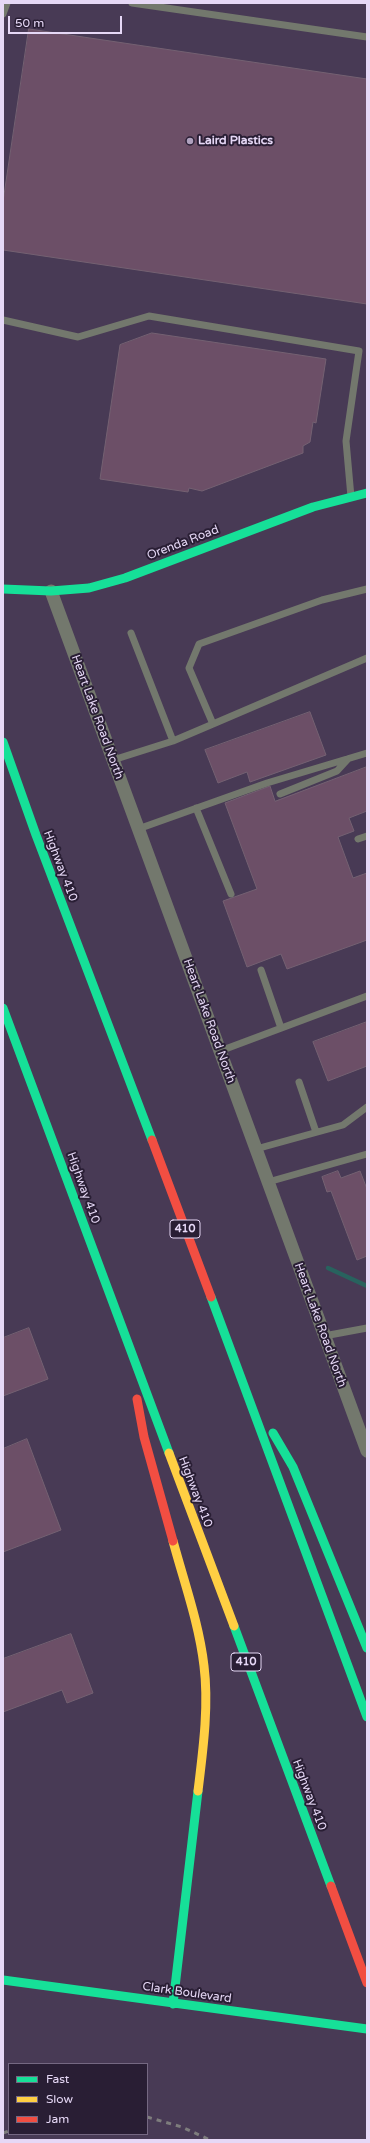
<!DOCTYPE html>
<style>
body{margin:0}
#map{position:relative;width:370px;height:2143px;overflow:hidden;background:#483a55;font-family:"Varela Round",sans-serif}
canvas{display:block}
.frame{position:absolute;inset:0;border:4px solid #e6d8f6;pointer-events:none}
.legend{position:absolute;left:8px;top:2063px;width:140px;height:72px;box-sizing:border-box;background:#291e34;border:1px solid #756882;margin:0;padding:5px 7px;list-style:none;font-size:12px;color:#e6d8f6}
.legend li{display:flex;align-items:center;gap:8px;height:20px}
.legend b{width:20px;border:1px solid #756882}
.scale{position:absolute;left:8px;top:16px;width:114px;height:18px;box-sizing:border-box;border:2px solid #e6d8f6;border-top:0;padding-left:5px;font-size:12px;line-height:14px;white-space:nowrap;color:#e6d8f6;-webkit-text-stroke:3px #291e34;paint-order:stroke}
</style>
<div id="map">
<canvas width="370" height="2143"></canvas>
<div class="frame"></div>
<ul class="legend">
<li><b style="height:5px;background:#16e098"></b>Fast</li>
<li><b style="height:5px;background:#ffcf43"></b>Slow</li>
<li><b style="height:5px;background:#f24e42"></b>Jam</li>
</ul>
<div class="scale">50 m</div>
</div>
<script>
const ctx = document.querySelector('canvas').getContext('2d');
ctx.lineJoin = 'round';
function strokePath(path, color, width, dash) {
  ctx.strokeStyle = color;
  ctx.lineWidth = width;
  ctx.lineCap = dash ? 'butt' : 'round';
  ctx.setLineDash(dash || []);
  ctx.stroke(path);
}
function fillPath(path, color) {
  ctx.fillStyle = color;
  ctx.fill(path, 'evenodd');
}
function label(font, color, halo, rows, align = 'center') {
  ctx.font = font + ' "Varela Round",sans-serif';
  ctx.lineWidth = 4;
  ctx.setLineDash([]);
  ctx.textBaseline = 'middle';
  ctx.strokeStyle = halo;
  ctx.fillStyle = color;
  for (const [text, x, y, turn = 0] of rows) {
    ctx.save();
    ctx.translate(x, y);
    ctx.rotate((+turn || 0) * Math.PI / 180);
    ctx.textAlign = isNaN(turn) ? turn : align;
    if (halo) ctx.strokeText(text, 0, 0);
    ctx.fillText(text, 0, 0);
    ctx.restore();
  }
}
strokePath(new Path2D(`
 M328 1268 367 1286`), '#28625e', 4.5);
const building = new Path2D(`
 M29 29 367 79V304L3 250V202Z
 M152 333 326 359 316 423 313 422 310 442 303 446V453L202 491 189 488 188 492 100 479 120 345Z
 M310 712 326 755 250 782 247 772 218 783 205 750Z
 M367 767V811L349 818 354 831 338 837 353 878 367 873V940L287 969 281 954 247 967 223 901 257 889 225 803 270 786 275 801Z
 M367 1022V1066L328 1081 313 1042Z
 M338 1171 341 1178 360 1171 367 1189V1256L357 1260 331 1191 327 1192 322 1177Z
 M29 1328 48 1379 3 1396V1338Z
 M27 1439 61 1530 3 1552V1449Z
 M71 1634 93 1693 67 1703 62 1690 3 1712V1659Z`);
fillPath(building, '#6c4f67');
strokePath(building, '#746172', 1);
strokePath(new Path2D(`
 M132 3 367 37
 M3 14 7 3
 M3 320 78 337 149 316 359 351 346 441 351 497
 M367 589 322 600 199 644 189 668 213 724 367 658
 M131 633 173 741
 M113 760 173 741 213 724
 M280 794 337 771 348 759
 M196 808 231 894
 M138 829 267 783 367 753
 M358 839 367 836
 M261 970 281 1028
 M220 1051 367 996
 M299 1082 316 1132
 M256 1149 343 1125 367 1107
 M268 1182 367 1154
 M324 1336 367 1328`), '#73786d', 7);
strokePath(new Path2D(`
 M51 591 367 1451`), '#73786d', 13);
strokePath(new Path2D(`
 M3 589 51 591 89 588 125 578 313 507 367 493
 M3 742 36 835 152 1140
 M3 1008 169 1453
 M211 1297 367 1717
 M273 1433 293 1467 367 1648
 M234 1626 331 1886
 M3 1980 367 2029
 M173 2004 198 1791`), '#16e098', 9);
strokePath(new Path2D(`
 M169 1453 234 1626
 M173 1541C184 1582 199 1623 204 1666 209 1706 203 1750 198 1791`), '#ffcf43', 9);
strokePath(new Path2D(`
 M152 1140 211 1297
 M137 1399 144 1437 173 1541
 M331 1886 367 1983`), '#f24e42', 9);
strokePath(new Path2D(`
 M147 2117 182 2127 210 2140
 M3 2133 9 2131`), '#7e7d7d', 3, [5, 5]);
for (const [x, y, r, color] of [
 [190,141,4,"#afa1be"]
]) {
  const dot = new Path2D();
  dot.arc(x, y, r, 0, 2 * Math.PI);
  ctx.fillStyle = color;
  ctx.fill(dot);
  strokePath(dot, '#291e34', 1.5);
}
for (const [x, y, w] of [
 [185,1229,30],
 [246,1662,30]
]) {
  const box = new Path2D();
  box.roundRect(x - w / 2, y - 9, w, 18, 3);
  ctx.fillStyle = '#291e34';
  ctx.fill(box);
  strokePath(box, '#e6d8f6', 1);
}
label('bold 11px', '#e6d8f6', null, [
 ["410",185,1229],
 ["410",246,1662]
]);
label('bold 12px', '#e6d8f6', '#291e34', [
 ["Laird Plastics",198,141]
], 'left');
label('12px', '#e6d8f6', '#291e34', [
 ["Orenda Road",183,543,-21],
 ["Heart Lake Road North",97,717,70],
 ["Highway 410",60,866,69],
 ["Heart Lake Road North",209,1021,70],
 ["Highway 410",83,1188,70],
 ["Heart Lake Road North",320,1325,70],
 ["Highway 410",195,1492,69],
 ["Highway 410",309,1795,69],
 ["Clark Boulevard",187,1993,8]
]);
</script>
